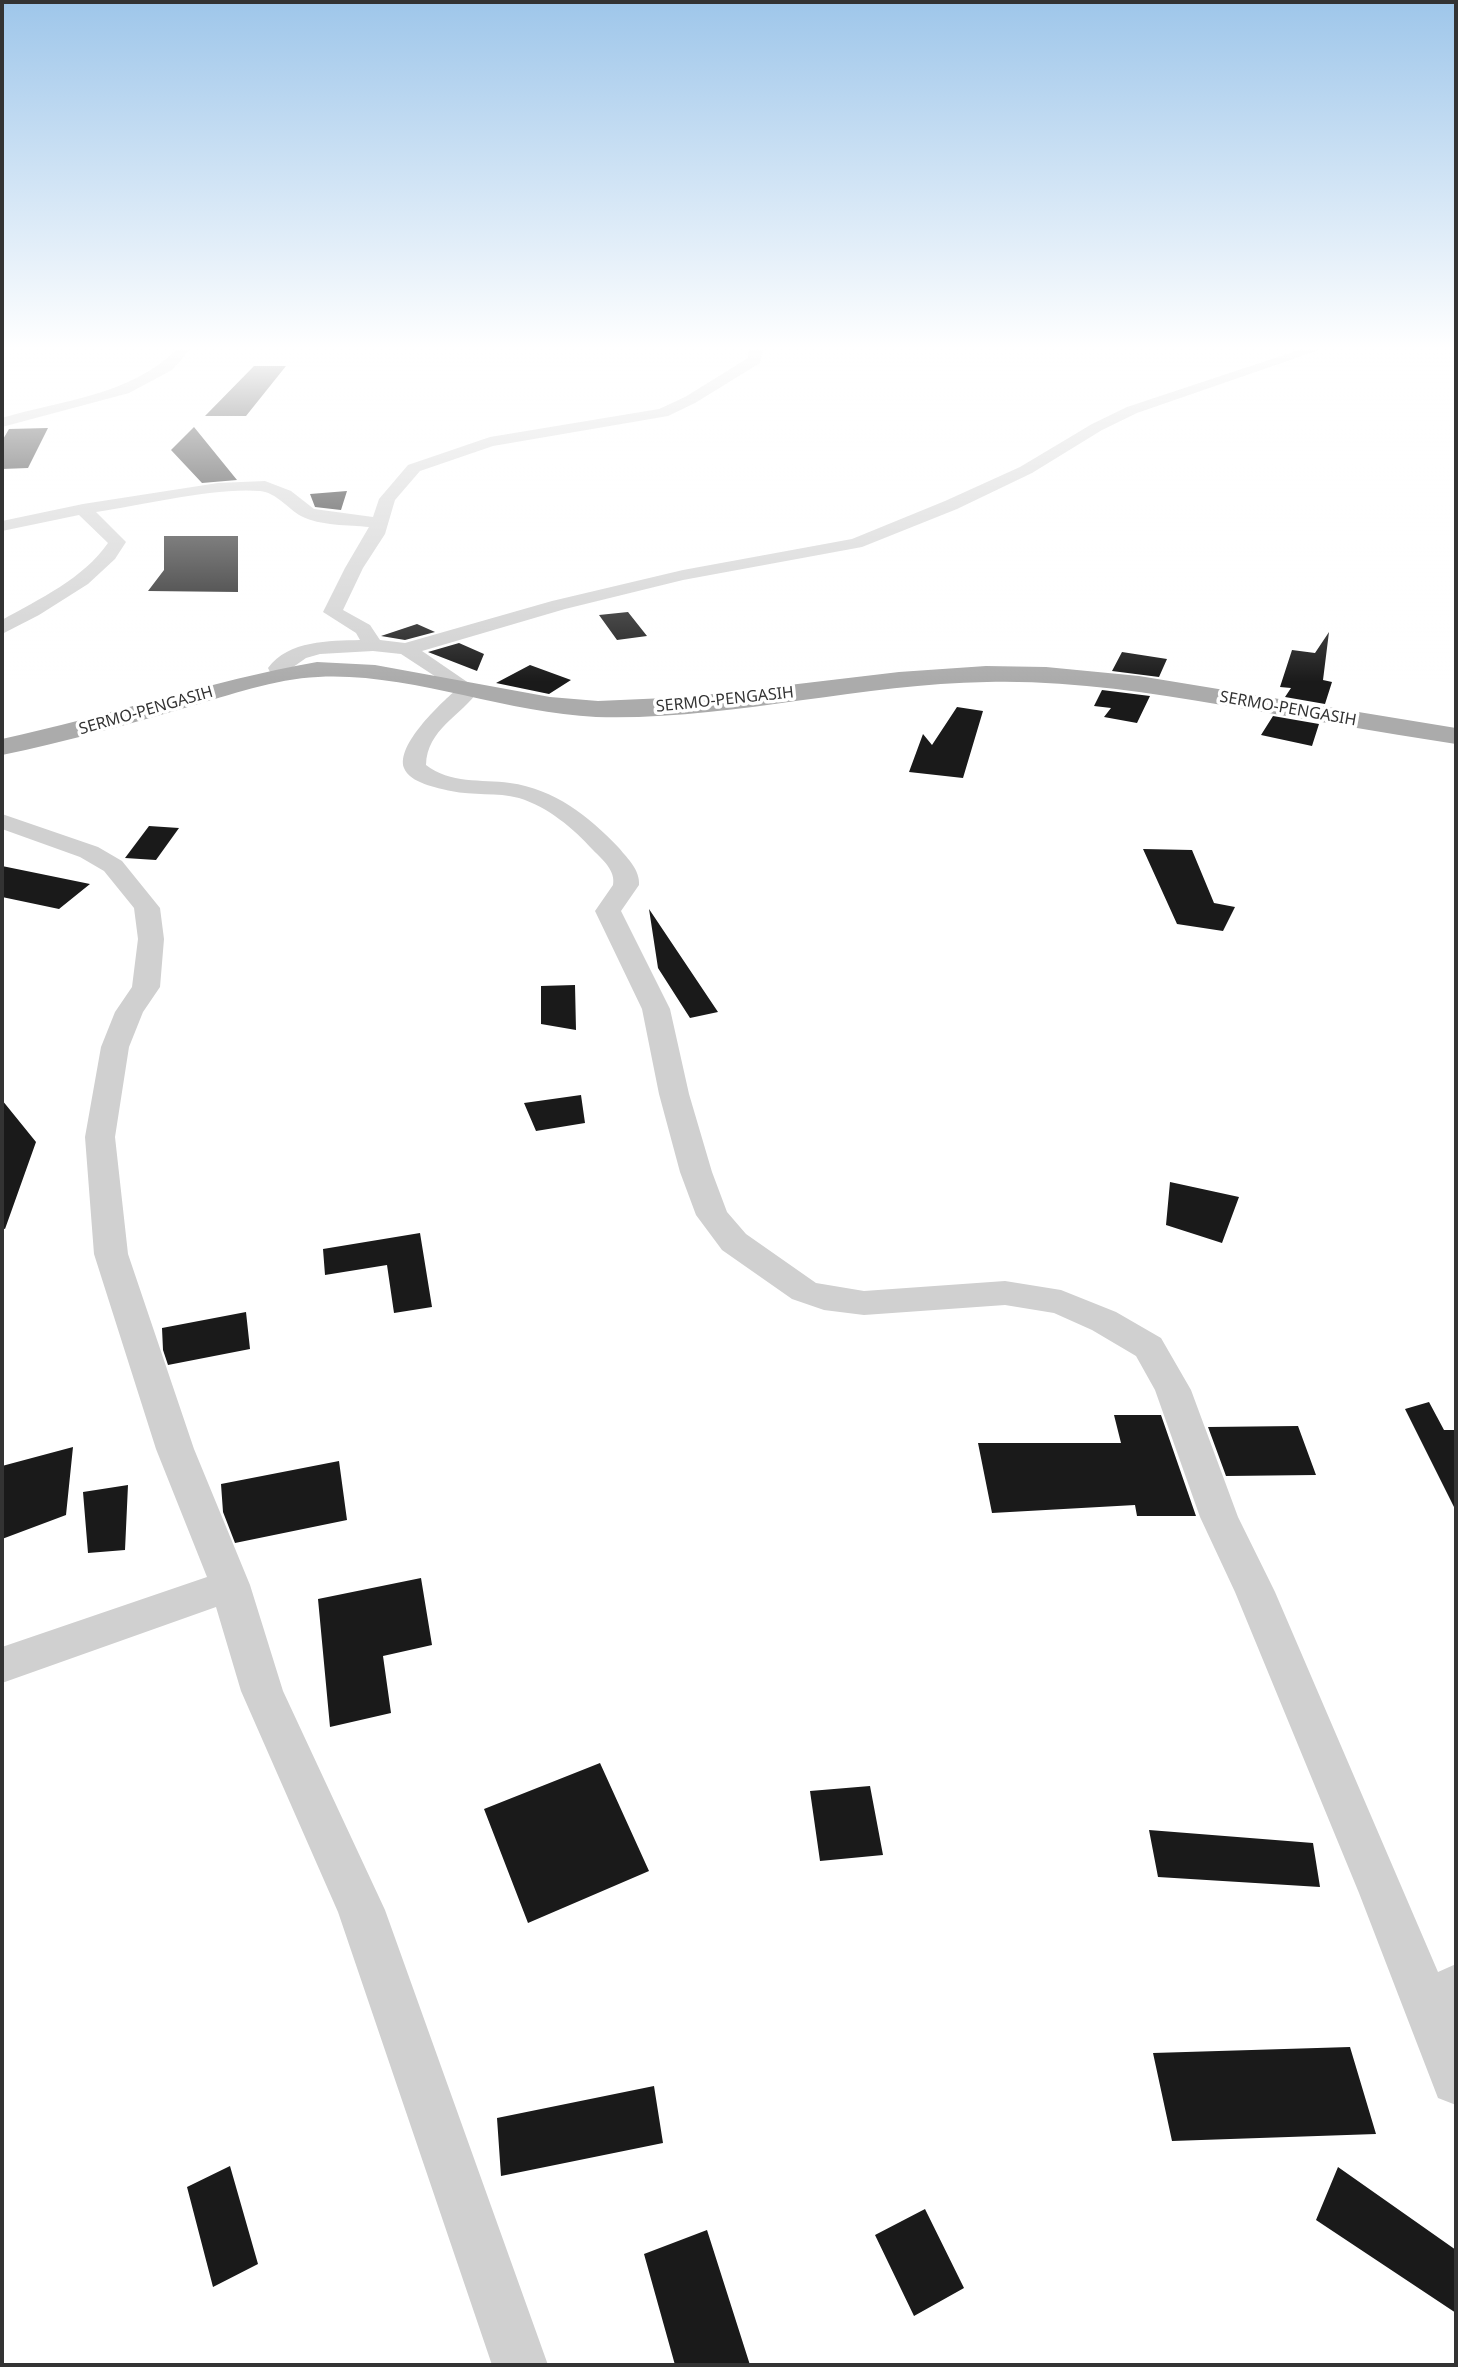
<!DOCTYPE html>
<style>
body{margin:0}
#map{position:relative;width:1458px;height:2367px;overflow:hidden;background:#fff;font-family:"Noto Sans",sans-serif}
canvas{display:block}
.frame{position:absolute;inset:0;border:4px solid #333;pointer-events:none}
</style>
<div id="map">
<canvas width="1458" height="2367"></canvas>
<div class="frame"></div>
</div>
<script>
const ctx = document.querySelector('canvas').getContext('2d');
ctx.lineJoin = 'round';
function fillPath(path, color) {
  ctx.fillStyle = color;
  ctx.fill(path, 'evenodd');
}
function label(font, color, halo, rows, align = 'center') {
  ctx.font = font + ' "Noto Sans",sans-serif';
  ctx.lineWidth = 7;
  ctx.setLineDash([]);
  ctx.textBaseline = 'middle';
  ctx.strokeStyle = halo;
  ctx.fillStyle = color;
  for (const [text, x, y, turn = 0] of rows) {
    ctx.save();
    ctx.translate(x, y);
    ctx.rotate((+turn || 0) * Math.PI / 180);
    ctx.textAlign = isNaN(turn) ? turn : align;
    if (halo) ctx.strokeText(text, 0, 0);
    ctx.fillText(text, 0, 0);
    ctx.restore();
  }
}
fillPath(new Path2D(`
 M254 366H286L246 416H205Z
 M194 427 237 480 202 483 171 450Z
 M48 428 28 468 2 469V441L9 429Z
 M347 491 341 510 315 507 310 494Z
 M164 536H238V592L148 591 164 570Z
 M628 612 647 636 617 640 599 615Z
 M417 624 435 632 405 640 381 636Z
 M1329 632 1323 680 1332 682 1325 704 1285 697 1291 688 1280 687 1292 650 1315 653Z
 M459 643 484 654 477 671 428 652Z
 M1122 652 1167 659 1159 677 1112 671Z
 M530 665 571 680 549 694 496 683Z
 M1102 690 1150 696 1137 723 1104 717 1111 708 1094 706Z
 M957 707 983 711 963 778 909 772 923 734 932 745Z
 M1273 716 1319 724 1312 746 1261 735Z
 M149 826 179 828 156 860 125 858Z
 M1143 849 1192 850 1214 903 1235 907 1223 931 1177 924Z
 M2 866 90 884 59 909 2 897Z
 M649 909 718 1012 690 1018 658 968Z
 M575 985 576 1030 541 1024V986Z
 M581 1095 585 1123 536 1131 524 1103Z
 M2 1100 36 1142 5 1229 2 1228Z
 M1170 1182 1239 1197 1222 1243 1166 1225Z
 M420 1233 432 1307 394 1313 387 1265 325 1275 323 1249Z
 M246 1312 250 1349 168 1365 163 1350 162 1328Z
 M1429 1402 1444 1430H1456V1511L1405 1409Z
 M1114 1415H1161L1196 1516H1137L1135 1505 992 1513 978 1443H1121Z
 M1298 1426 1316 1475 1226 1476 1208 1427Z
 M73 1447 66 1515 2 1539V1466Z
 M339 1461 347 1520 235 1543 223 1512 221 1484Z
 M128 1485 125 1550 88 1553 83 1492Z
 M421 1578 432 1645 383 1656 391 1713 330 1727 318 1599Z
 M600 1763 649 1871 528 1923 484 1809Z
 M870 1786 883 1855 820 1861 810 1791Z
 M1149 1830 1313 1843 1320 1887 1158 1877Z
 M1350 2047 1376 2134 1172 2141 1153 2053Z
 M654 2086 663 2143 501 2176 497 2118Z
 M230 2166 258 2264 213 2287 187 2187Z
 M1338 2167 1456 2250V2313L1316 2220Z
 M925 2209 964 2288 914 2316 875 2235Z
 M707 2230 750 2365H675L644 2254Z`), '#1a1a1a');
fillPath(new Path2D(`
 M176 350H190L172 370 129 393 2 427V418C62 400 129 396 176 350Z
 M749 350H763L760 363 695 403 668 416 493 446 420 471 395 500 385 534 363 568 343 610 370 625 380 640 405 643 552 601 683 570 852 539 945 501 1020 467 1092 424 1127 407 1299 350H1319L1137 413 1102 430 1032 473 957 509 862 547 683 580 565 609 422 651 479 690C461 716 427 729 426 765 450 784 481 779 510 783 554 789 589 816 619 848 628 859 640 870 639 885L621 911 670 1009 689 1094 712 1172 727 1212 746 1234 816 1283 864 1291 1005 1281 1061 1290 1116 1312 1161 1338 1191 1390 1238 1517 1275 1592 1438 1972 1456 1964V2105L1438 2098 1359 1893 1235 1592 1200 1517 1155 1390 1136 1356 1092 1330 1054 1313 1005 1305 864 1315 824 1310 792 1299 722 1250 696 1215 680 1172 659 1094 642 1009 595 911 613 885C616 871 603 860 593 850 573 828 548 807 519 798 497 792 473 796 451 791 437 788 410 783 404 768 396 745 440 704 456 690L401 654 373 651 320 654 306 658 289 670 290 674 287 678H273L268 668C289 640 329 641 360 640L356 633 323 612 345 568 369 527C349 525 320 526 301 516 287 508 277 493 260 491 215 487 143 505 96 512L126 542 115 559 88 584 39 615 2 634V620C39 599 83 579 108 543L79 515 2 531V521L83 504 218 483 265 481 291 491 314 509 373 517 379 499 408 465 490 437 659 409 685 397 748 358Z
 M2 814 98 847 122 861 160 908 164 939 160 987 143 1012 129 1047 115 1137 128 1254 194 1449 250 1585 283 1691 385 1910 548 2365H492L338 1912 241 1691 216 1607 2 1683V1647L207 1577 156 1449 94 1254 85 1137 101 1047 115 1012 132 987 138 939 134 908 104 871 80 857 2 829Z`), '#d0d0d0');
fillPath(new Path2D(`
 M317 662 375 665 550 697 598 701 688 697 899 672 986 666 1046 667 1139 676 1456 728V744C1378 732 1300 718 1222 705 1145 692 1066 680 987 682 857 684 725 721 596 717 505 713 407 672 318 677 274 679 230 695 188 707 126 725 65 742 2 755V739C108 716 210 681 317 662Z`), '#ababab');
const sky = ctx.createLinearGradient(0, 0, 0, 682);
sky.addColorStop(0, '#9ec6ea');
sky.addColorStop(0.51, '#fff');
sky.addColorStop(1, '#ffffff00');
ctx.fillStyle = sky;
ctx.fillRect(0, 0, 1458, 682);
label('16px', '#333', '#fff', [
 ["SERMO-PENGASIH",725,700,-6],
 ["SERMO-PENGASIH",1288,709,10],
 ["SERMO-PENGASIH",146,711,-16]
]);
</script>
